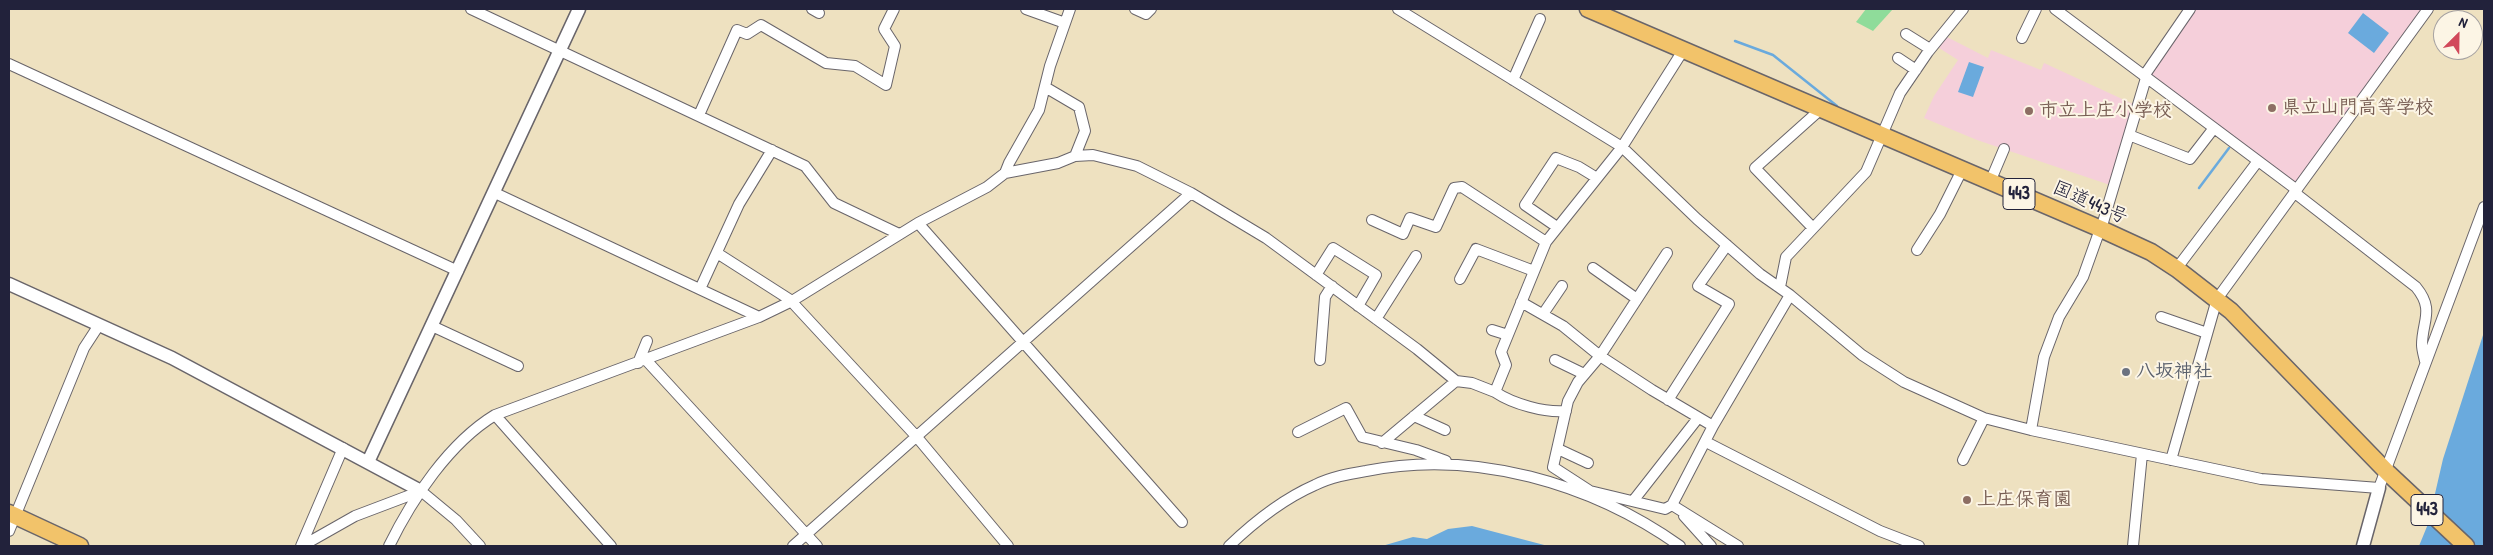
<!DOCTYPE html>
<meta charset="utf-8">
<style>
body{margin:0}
#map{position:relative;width:2493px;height:555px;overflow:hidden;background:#eee1c0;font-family:"Patrick Hand",sans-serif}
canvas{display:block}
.frame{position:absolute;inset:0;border:10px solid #22223b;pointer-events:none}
.north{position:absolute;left:2433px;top:10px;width:50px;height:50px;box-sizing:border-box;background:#fcf5e5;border:1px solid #a5a1a1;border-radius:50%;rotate:23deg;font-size:14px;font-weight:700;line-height:20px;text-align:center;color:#22223b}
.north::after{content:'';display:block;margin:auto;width:18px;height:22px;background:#d1495b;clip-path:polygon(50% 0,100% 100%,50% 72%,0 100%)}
</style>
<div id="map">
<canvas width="2493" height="555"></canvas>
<div class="frame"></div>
<div class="north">N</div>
</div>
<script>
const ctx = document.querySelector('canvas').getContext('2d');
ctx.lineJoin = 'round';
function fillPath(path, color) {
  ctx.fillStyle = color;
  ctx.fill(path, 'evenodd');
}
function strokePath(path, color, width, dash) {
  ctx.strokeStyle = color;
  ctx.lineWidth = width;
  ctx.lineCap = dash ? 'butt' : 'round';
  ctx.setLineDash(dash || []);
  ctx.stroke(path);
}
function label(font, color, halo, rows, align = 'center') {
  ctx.font = font + ' "Patrick Hand","Klee One",sans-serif';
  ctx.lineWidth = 4;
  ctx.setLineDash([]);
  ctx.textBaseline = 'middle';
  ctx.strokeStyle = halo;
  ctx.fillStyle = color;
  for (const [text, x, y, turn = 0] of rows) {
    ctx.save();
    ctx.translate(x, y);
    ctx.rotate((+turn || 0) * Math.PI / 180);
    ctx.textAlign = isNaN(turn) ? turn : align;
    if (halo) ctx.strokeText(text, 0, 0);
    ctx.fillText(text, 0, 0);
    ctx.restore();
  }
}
fillPath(new Path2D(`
 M2192 9H2425L2298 185 2148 75Z
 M1945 36 1988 58 1991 50 2041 70 2044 63 2133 104 2110 185 1977 140 1924 118 1934 96 1958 60 1936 46Z`), '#f5cfda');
fillPath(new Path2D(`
 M1866 9H1893L1873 31 1856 22Z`), '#8fdc9a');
fillPath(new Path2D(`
 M2363 13 2389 33 2374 53 2348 33Z
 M1969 62 1984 67 1973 97 1958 92Z
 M2484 332V546H2419L2428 524 2443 459Z
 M1472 526 1548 546H1382L1413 537 1427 539 1448 529Z`), '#6aaadd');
strokePath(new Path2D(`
 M1735 41 1773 55 1837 106
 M2199 188 2229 148`), '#6aaadd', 2.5);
const minor = new Path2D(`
 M471 9 805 166 834 203 899 234
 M812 9 819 13
 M1026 9 1065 23
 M1135 9 1146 14 1151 9
 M1398 9 1622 147 1697 219 1760 274 1790 295 1862 355 1904 382 1984 418 2031 430 2261 479 2379 488 2484 207
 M2055 9 2297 190
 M1906 34 1930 49
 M2022 38 2036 9
 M1898 58 1916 70
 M9 64 458 271
 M2144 76 2190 9
 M1513 80 1540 19
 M1045 87 1079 107 1085 131 1075 156
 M699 115 737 30 747 34 761 25 826 63 855 66 886 85 895 46 884 29 894 9
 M2129 135 2190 159 2214 128
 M1005 173 1009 163 1039 110 1050 66 1070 9
 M1990 182 2004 149
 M495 193 759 317
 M2295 193 2416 287C2435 310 2422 321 2422 345 2422 350 2424 356 2425 361
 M1372 220 1403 234 1410 218 1436 227 1454 188 1462 187 1546 242
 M918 223 1182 522
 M1557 227 1525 205 1556 158 1579 167 1597 178
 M1813 228 1755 168 1821 109
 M2101 229 2146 78
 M1917 250 1940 214 1962 170
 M717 253 792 301
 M2180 264 2258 161
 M1593 268 1637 299
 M1316 275 1333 248 1376 275 1358 306
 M1460 279 1476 249 1534 271
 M1780 287 1786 257 1866 172 1900 93 1928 52 1963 9
 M700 289 739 204 772 150
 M791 301 916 436 1008 546
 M1521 302 1563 326 1600 356 1652 390 1713 426
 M1543 314 1562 286
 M2161 317 2207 333
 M1376 319 1416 256
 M432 326 518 366
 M1492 330 1508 335
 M646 360 817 546
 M1320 360 1325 297 1332 286
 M1555 360 1584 374
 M638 363 647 341
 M1495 392C1513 404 1545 413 1566 411
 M1668 400 1729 304 1698 286 1727 245
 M495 415 611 546
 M1414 416 1445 430
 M2031 430 2044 357 2059 317 2083 277 2098 235
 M1298 432 1346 408 1362 437 1416 450 1446 461
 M1706 442 1880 531 1919 546
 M1382 443 1456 381
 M1558 449 1588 463
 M1963 460 1984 418
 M2171 460 2217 299 2428 9
 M421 491 456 520 480 546
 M1590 491 1665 509 1672 505 1713 426 1790 295
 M1589 494 1590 491 1553 467 1568 401 1578 382 1600 356 1667 253
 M1633 501 1698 418
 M1672 505 1738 546
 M1684 516 1711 546
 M9 531 84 348 99 325
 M301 546 343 448
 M302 546 355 516 421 491
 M389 546C412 499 449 443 495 415L759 317 792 301 918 223 987 187 1005 173 1058 163 1075 156 1093 155 1137 166 1191 193 1266 238 1417 349 1456 381 1472 383 1495 392 1506 365 1501 352 1546 242 1622 147 1684 49
 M793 546 1191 193
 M1229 546C1254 522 1283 499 1315 485 1331 477 1348 474 1366 471 1474 449 1591 483 1680 546
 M2133 546 2142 454`);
const tertiary = new Path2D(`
 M9 284 172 358 421 491
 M368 462 579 9
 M2363 546 2379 488`);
const trunk = new Path2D(`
 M1588 9 2101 229 2151 252 2177 269 2231 311 2388 473 2466 546
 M9 513 80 546`);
strokePath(minor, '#69656a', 12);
strokePath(tertiary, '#69656a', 15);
strokePath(trunk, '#69656a', 19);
strokePath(minor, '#fff', 10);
strokePath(tertiary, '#fff', 12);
strokePath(trunk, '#f2c36a', 16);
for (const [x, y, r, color] of [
 [2272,108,5,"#8d6e63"],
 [2029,111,5,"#8d6e63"],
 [2126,372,5,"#6b7280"],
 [1967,500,5,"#8d6e63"]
]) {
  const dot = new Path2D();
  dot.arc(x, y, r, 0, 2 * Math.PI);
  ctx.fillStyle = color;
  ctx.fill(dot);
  strokePath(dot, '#fcf5e5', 2);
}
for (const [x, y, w] of [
 [2019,194,32],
 [2427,510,32]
]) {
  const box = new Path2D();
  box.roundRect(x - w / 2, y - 15.5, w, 31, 4);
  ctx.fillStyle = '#fcf5e5';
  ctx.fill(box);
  strokePath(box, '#22223b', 1);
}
label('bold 18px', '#22223b', null, [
 ["443",2019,194],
 ["443",2427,510]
]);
label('bold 19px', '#785e54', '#fcf5e5', [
 ["県立山門高等学校",2282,108],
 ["市立上庄小学校",2039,111],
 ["上庄保育園",1977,500]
], 'left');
label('19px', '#22223b', '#fcf5e5', [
 ["国道443号",2090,203,24]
]);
label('bold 19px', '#5b616d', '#fcf5e5', [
 ["八坂神社",2136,372]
], 'left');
</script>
